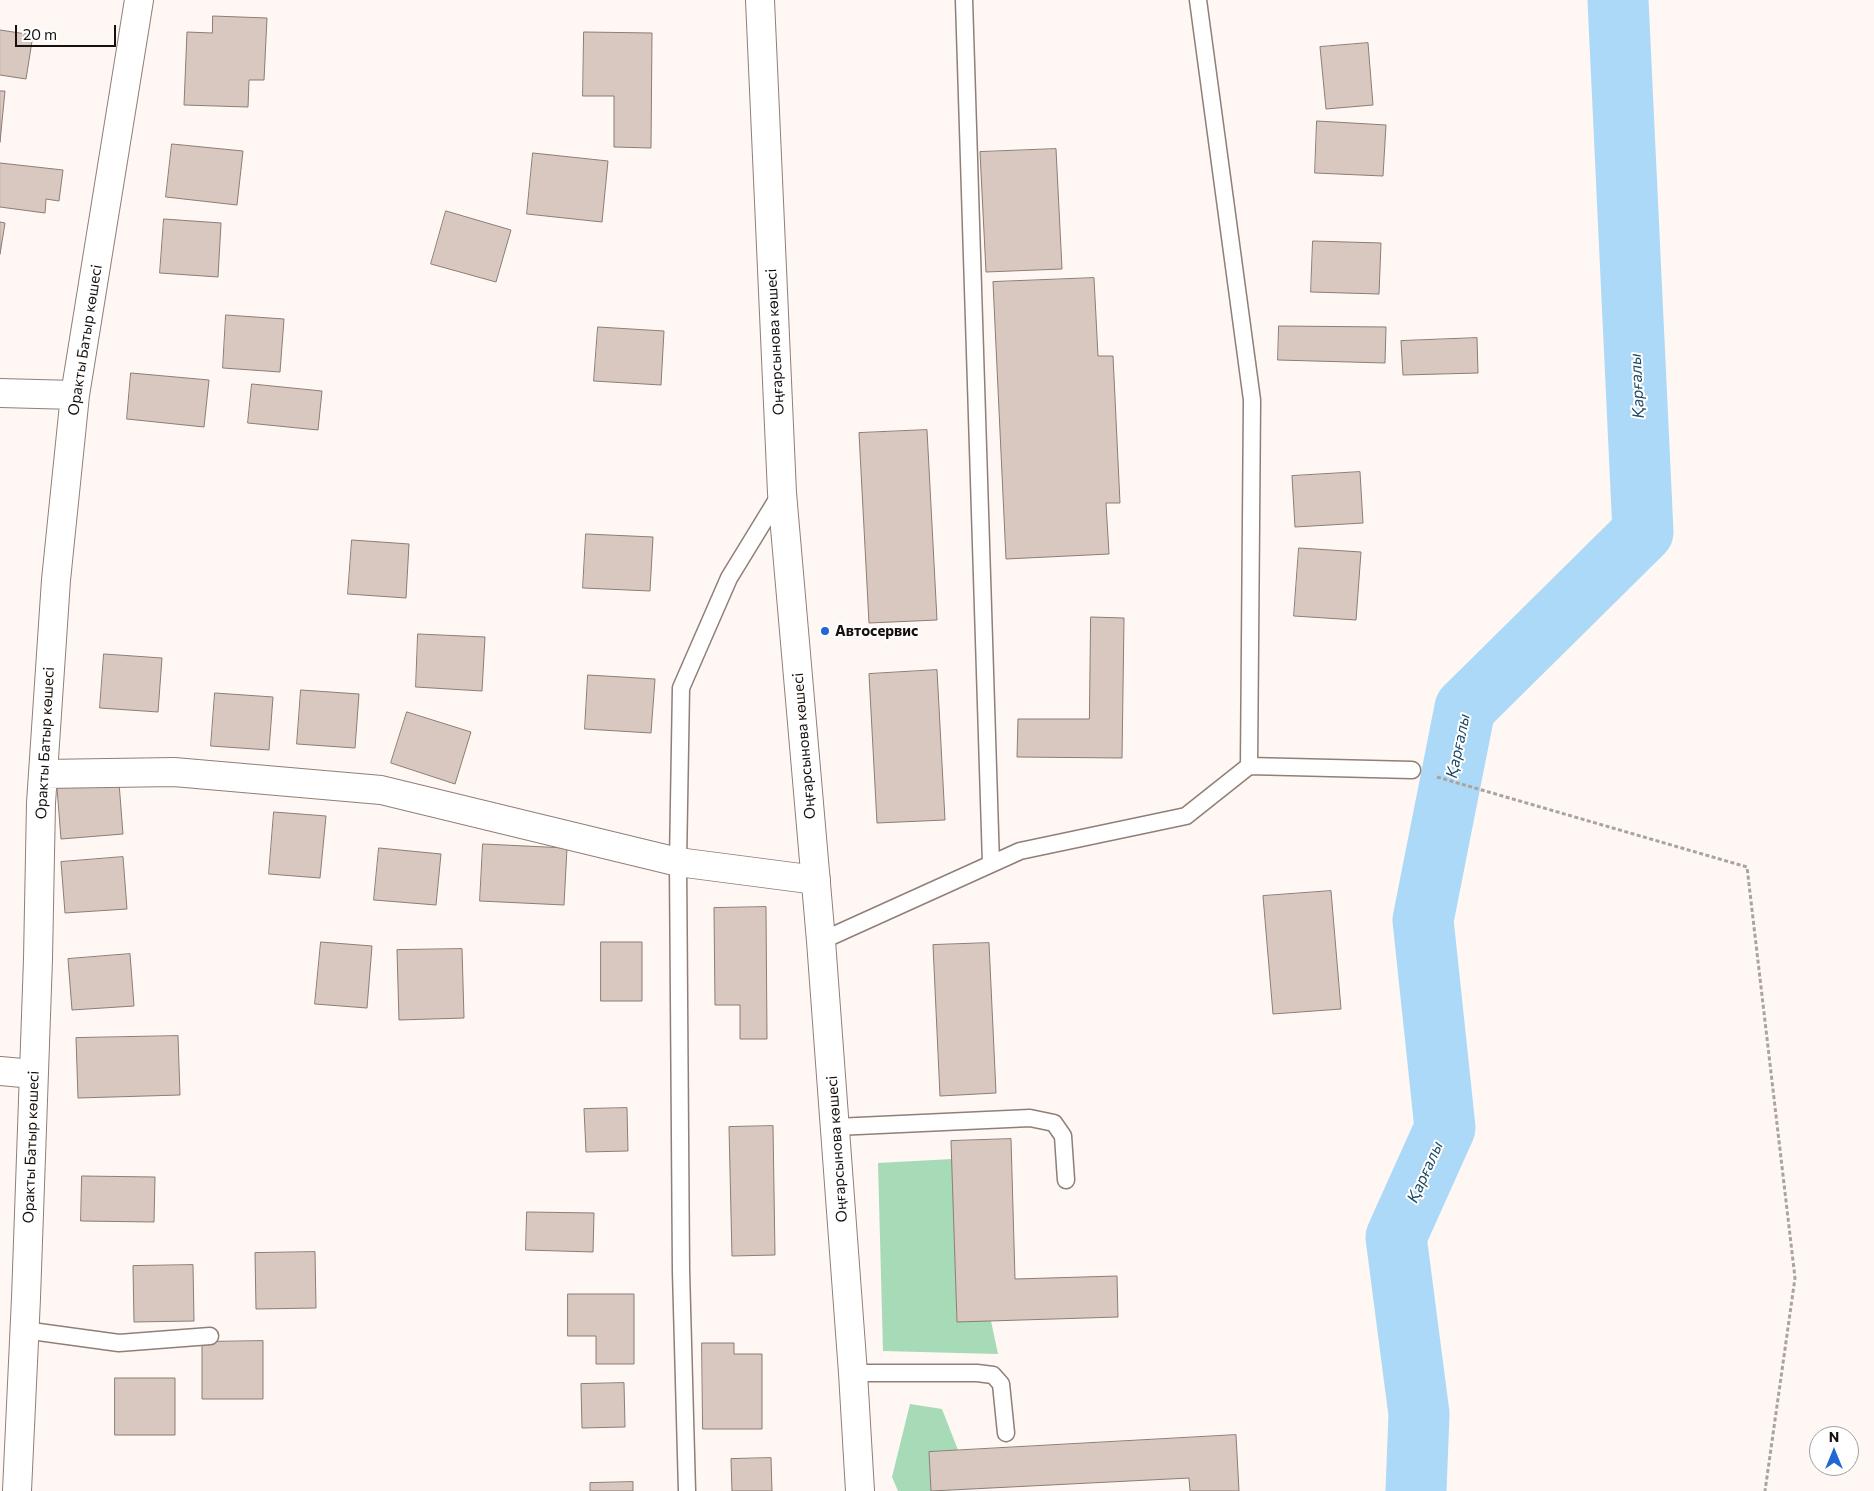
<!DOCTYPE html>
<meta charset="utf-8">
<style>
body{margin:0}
#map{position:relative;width:1874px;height:1491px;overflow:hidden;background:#fef7f3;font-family:Commissioner,sans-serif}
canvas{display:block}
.north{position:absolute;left:1809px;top:1426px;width:50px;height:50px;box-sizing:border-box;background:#fff;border:1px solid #a2a09f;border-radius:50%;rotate:0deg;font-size:14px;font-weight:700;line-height:20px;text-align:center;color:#16110e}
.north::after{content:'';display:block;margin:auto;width:18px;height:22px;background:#2268d4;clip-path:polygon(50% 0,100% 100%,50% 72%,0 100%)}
.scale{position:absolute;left:15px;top:25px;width:101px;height:22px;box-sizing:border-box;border:2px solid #16110e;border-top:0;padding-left:6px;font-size:15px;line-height:18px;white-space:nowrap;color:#16110e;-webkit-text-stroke:4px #fff;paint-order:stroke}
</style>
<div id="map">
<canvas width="1874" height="1491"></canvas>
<div class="north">N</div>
<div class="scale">20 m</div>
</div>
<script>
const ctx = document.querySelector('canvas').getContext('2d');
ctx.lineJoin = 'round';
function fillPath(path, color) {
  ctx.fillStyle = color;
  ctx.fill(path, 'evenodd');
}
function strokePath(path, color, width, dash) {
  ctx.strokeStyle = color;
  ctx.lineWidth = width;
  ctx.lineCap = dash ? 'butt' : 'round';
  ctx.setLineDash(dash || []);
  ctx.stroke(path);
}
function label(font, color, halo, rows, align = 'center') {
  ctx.font = font + ' Commissioner,sans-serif';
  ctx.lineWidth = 4;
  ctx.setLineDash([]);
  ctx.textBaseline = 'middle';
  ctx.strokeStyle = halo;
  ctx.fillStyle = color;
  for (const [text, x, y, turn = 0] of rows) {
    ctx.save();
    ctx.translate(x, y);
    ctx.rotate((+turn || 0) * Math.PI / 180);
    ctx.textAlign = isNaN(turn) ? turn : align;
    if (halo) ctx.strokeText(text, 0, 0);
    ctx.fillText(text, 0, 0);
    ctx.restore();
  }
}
fillPath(new Path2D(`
 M952 1159 957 1321H991L998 1354 883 1351 878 1163Z
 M910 1404 942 1409 958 1450 929 1452 931 1491H898L892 1477Z`), '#a7dab6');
strokePath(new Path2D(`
 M1416 1491 1419 1414 1396 1237 1445 1128 1423 920 1465 708 1643 532 1618 0`), '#acd9f7', 61);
const building = new Path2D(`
 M213 16 267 18 264 80H249L248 107 184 105 187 32 212 33Z
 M0 30 33 35 26 79 0 75Z
 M584 32 652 33 651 148 614 147V96H583Z
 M1368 43 1373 105 1326 109 1320 47Z
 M0 91H5L0 142Z
 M1317 121 1386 125 1383 176 1315 173Z
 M172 144 243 151 237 205 166 197Z
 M1056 149 1062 269 986 272 980 152Z
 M533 153 608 161 602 222 527 214Z
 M0 163 63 170 59 201 46 199 45 213 0 207Z
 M446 211 511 230 496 282 431 264Z
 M164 219 221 223 218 277 160 273Z
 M0 222 5 223 0 254Z
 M1313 241 1381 243 1379 294 1311 292Z
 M1094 278 1098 356H1113L1120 503H1106L1109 554 1006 559 993 282Z
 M226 315 284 319 280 372 223 368Z
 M1279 326 1386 327 1385 363 1278 360Z
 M598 327 664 331 661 385 594 381Z
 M1477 338 1478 373 1403 375 1401 341Z
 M131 373 209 380 204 427 127 419Z
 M252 384 322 391 318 430 248 423Z
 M927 430 937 620 869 623 859 433Z
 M1360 472 1363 523 1295 527 1292 476Z
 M586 534 653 537 650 591 583 588Z
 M352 540 409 544 406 598 348 594Z
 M1299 548 1361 552 1356 620 1294 616Z
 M1091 617 1124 618 1122 758 1017 757 1018 719H1089Z
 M418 634 485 637 482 691 416 687Z
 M104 654 162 658 158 712 100 708Z
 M937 670 945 820 877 823 869 674Z
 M588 675 655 679 651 733 585 729Z
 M301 690 359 694 355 748 297 744Z
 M215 693 273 697 269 750 211 746Z
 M407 712 471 732 455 784 391 763Z
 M119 783 123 834 61 839 57 788Z
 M274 812 326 816 320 878 269 874Z
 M483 844 567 848 564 905 480 901Z
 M379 848 441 854 436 905 374 900Z
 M123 857 127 909 65 913 61 862Z
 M1331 891 1341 1009 1273 1014 1263 896Z
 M766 907 767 1039H740V1005H715L714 908Z
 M321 942 372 946 367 1008 315 1004Z
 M601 942H642V1001H601Z
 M989 943 996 1093 940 1096 933 945Z
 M462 949 464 1018 399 1020 397 950Z
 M130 954 134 1006 72 1010 68 959Z
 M178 1036 180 1095 78 1098 76 1038Z
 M627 1108 628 1151 586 1152 584 1109Z
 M773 1126 775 1255 732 1256 729 1127Z
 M1011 1139 1015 1279 1117 1276 1118 1317 957 1322 951 1141Z
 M82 1176 155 1177 154 1222 81 1221Z
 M527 1212 594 1213 593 1252 526 1250Z
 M315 1252 316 1308 256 1309 255 1253Z
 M193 1265 194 1321 134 1322 133 1266Z
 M568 1294H634V1364H596V1336H568Z
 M263 1341V1399H202V1342Z
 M702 1343H734V1354H762V1429H703Z
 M115 1378H175V1435H115Z
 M624 1383 625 1427 582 1428 581 1384Z
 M1236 1435 1239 1491H1190L1189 1478 931 1491 929 1452Z
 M771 1458 772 1491H732L731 1459Z
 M633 1482V1491H590V1483Z`);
fillPath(building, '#d9c8bf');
strokePath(building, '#8c7d75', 1);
const lane = new Path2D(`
 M964 0 991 864
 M1249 766 1412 770
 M821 941 1020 851 1186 816 1249 766 1252 400 1198 0
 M836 1127 1030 1118 1054 1123 1063 1136 1066 1180
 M24 1330 119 1343 210 1336
 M853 1373H977L993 1375 1001 1384 1006 1433
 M687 1491 681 1271 678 862 681 688 729 578 781 493`);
const street = new Path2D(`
 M0 393 75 395
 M43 774 174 772 381 790 678 862 816 880
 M0 1071 33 1074
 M17 1491 26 1298 38 959 41 803 56 580 75 395 139 0`);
const secondary = new Path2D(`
 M760 0 782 493 821 941 853 1373 860 1491`);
strokePath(lane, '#8f7f77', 19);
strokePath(street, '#8f7f77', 30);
strokePath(secondary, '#8f7f77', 30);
strokePath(new Path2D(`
 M1437 777 1747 867 1795 1278 1765 1491`), '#aaa4a0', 3, [4, 2.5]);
strokePath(lane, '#fff', 16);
strokePath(street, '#fff', 28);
strokePath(secondary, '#fff', 28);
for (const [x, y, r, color] of [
 [825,631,5,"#2268d4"]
]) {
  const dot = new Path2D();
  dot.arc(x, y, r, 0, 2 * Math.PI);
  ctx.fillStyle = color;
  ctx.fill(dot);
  strokePath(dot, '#fff', 2);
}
label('15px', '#16110e', '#fff', [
 ["Оракты Батыр көшесі",85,340,-81],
 ["Оңғарсынова көшесі",775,342,-93],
 ["Оракты Батыр көшесі",45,743,-87],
 ["Оңғарсынова көшесі",804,746,-95],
 ["Оракты Батыр көшесі",31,1147,-88],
 ["Оңғарсынова көшесі",837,1149,-94]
]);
label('bold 15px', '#16110e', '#fff', [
 ["Автосервис",835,631]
], 'left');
label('italic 16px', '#1d4963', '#fff', [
 ["Қарғалы",1637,386,-93],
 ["Қарғалы",1458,746,-78],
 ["Қарғалы",1425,1172,-66]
]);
</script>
